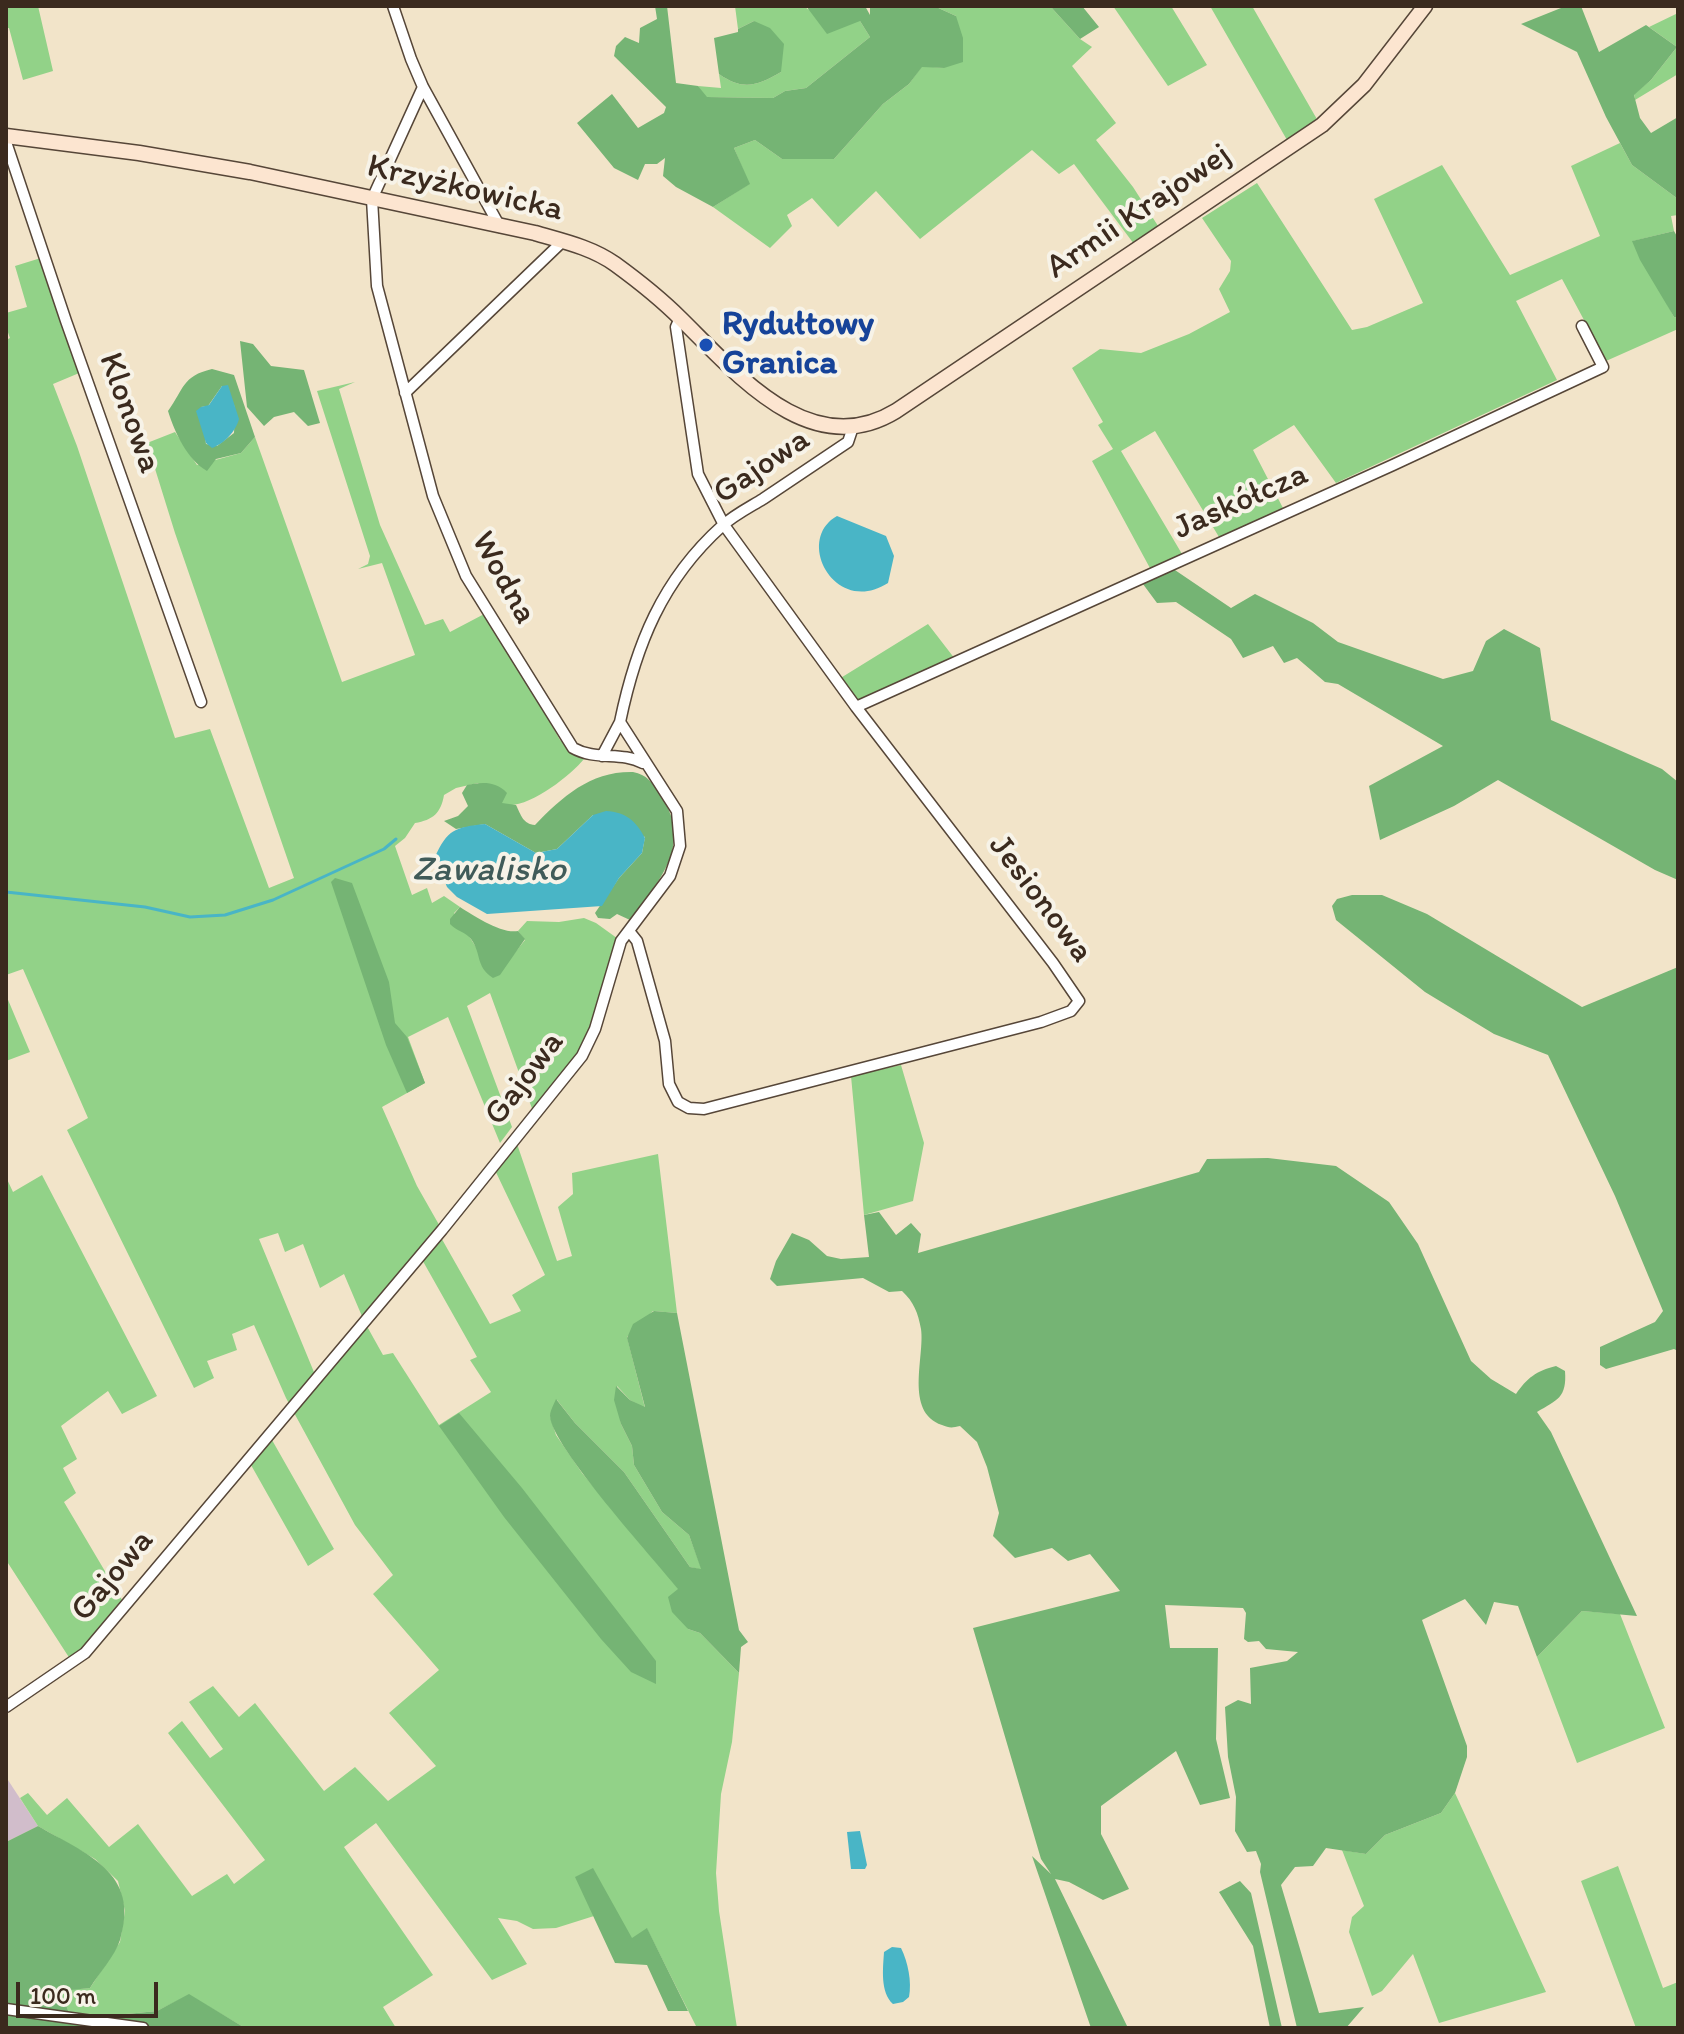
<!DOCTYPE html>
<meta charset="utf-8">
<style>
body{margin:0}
#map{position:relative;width:1684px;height:2034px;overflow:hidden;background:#f2e4c9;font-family:Itim,sans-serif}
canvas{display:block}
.frame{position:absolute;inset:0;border:8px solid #3b2a1e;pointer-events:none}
.scale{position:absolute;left:16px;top:1982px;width:142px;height:36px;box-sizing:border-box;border:4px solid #3b2a1e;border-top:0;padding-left:10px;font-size:24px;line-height:28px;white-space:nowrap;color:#3b2a1e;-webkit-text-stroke:6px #f7f3e8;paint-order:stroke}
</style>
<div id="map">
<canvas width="1684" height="2034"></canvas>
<div class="frame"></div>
<div class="scale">100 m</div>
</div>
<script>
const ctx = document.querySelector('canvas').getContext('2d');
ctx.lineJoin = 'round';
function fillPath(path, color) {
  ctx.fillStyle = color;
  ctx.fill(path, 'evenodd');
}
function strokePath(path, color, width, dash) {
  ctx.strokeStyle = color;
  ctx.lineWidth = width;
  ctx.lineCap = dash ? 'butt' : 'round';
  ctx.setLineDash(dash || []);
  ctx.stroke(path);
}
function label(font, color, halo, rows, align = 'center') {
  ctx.font = font + ' Itim,sans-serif';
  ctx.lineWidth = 8;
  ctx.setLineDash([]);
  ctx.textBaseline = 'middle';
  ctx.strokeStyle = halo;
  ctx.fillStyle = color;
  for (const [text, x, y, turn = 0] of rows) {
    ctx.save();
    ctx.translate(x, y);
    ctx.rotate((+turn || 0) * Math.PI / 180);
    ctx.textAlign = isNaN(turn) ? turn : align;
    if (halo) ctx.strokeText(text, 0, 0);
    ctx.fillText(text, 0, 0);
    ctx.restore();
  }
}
fillPath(new Path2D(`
 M6 1777 38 1826 6 1842Z`), '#d1bdcb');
fillPath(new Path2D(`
 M6 6H38L53 71 23 80 9 28H6Z
 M735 6H806L807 9 860 21 870 37 806 88 785 91 773 98 704 97 698 86 721 88 719 74C743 91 757 86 781 72L754 21 738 29Z
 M934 6H1050L1080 39 1092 47 1072 66 1116 123 1096 140 1133 187 1160 229 1134 244 1074 164 1059 174 1032 150 920 239 876 191 838 227 812 198 787 215 792 226 770 248 713 207 749 184 734 148 755 140 782 159H834L883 104 909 84 922 66 944 68 956 16Z
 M1113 6H1171L1207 65 1168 86Z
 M1210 6H1252L1318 121 1287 140Z
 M1678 13V74L1635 100 1634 94 1651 80 1677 47 1649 27Z
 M1620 143 1632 165 1678 199V215L1671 216 1674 231 1633 241 1674 317 1678 318V329L1606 361 1562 279 1516 301 1557 380 1336 483 1294 425 1253 450 1284 510 1219 537 1155 431 1121 451 1182 554 1151 570 1092 461 1113 449 1098 425 1103 422 1072 368 1100 349 1141 353 1189 334 1230 312 1219 289 1230 271 1231 261 1202 218 1257 183 1352 330 1367 327 1423 303 1374 199 1442 165 1510 275 1600 236 1571 166Z
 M44 257 84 371 53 384 77 446 175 738 210 729 269 888 294 878 175 533 147 443 175 432 197 465 241 453 255 437 342 682 415 655 382 563 358 569 368 564 370 556 317 391 355 382 339 389 380 525 425 625 443 619 450 632 488 612 560 740 584 759C570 776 525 812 502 804 494 801 484 789 478 783L456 788 444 795C441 813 433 820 415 823L405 838 395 846 412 895 427 888 432 903 444 896 460 907 454 913 476 947 509 960 525 940 518 931 527 921 559 922 584 918 596 923 621 941 595 1029 534 1114 490 993 467 1006 512 1127 500 1143 448 1017 408 1037 425 1083 382 1107 417 1186 442 1230 439 1234 490 1324 521 1311 512 1295 545 1275 493 1166 515 1138 557 1261 572 1256 558 1207 573 1194 572 1173 658 1154 677 1313 653 1311 627 1337 645 1408 630 1400 617 1386 621 1424 632 1446 634 1465 662 1512 689 1535 702 1570 690 1567 624 1472 575 1423 557 1400 550 1416 556 1435 582 1473 679 1589 688 1629 700 1633 739 1673 732 1742 721 1794 716 1873 719 1911 737 2028H697L647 1929 632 1939 594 1916 556 1928 533 1929 517 1921 498 1918 527 1964 492 1980 376 1823 344 1847 433 1975 383 2007 396 2028H245L189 1995 157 2011 116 2015 69 2013 60 1990 90 1988 120 1942 125 1911 118 1881 95 1859 38 1826 20 1798 28 1793 47 1815 67 1798 109 1847 138 1824 192 1896 227 1874 234 1884 265 1860 168 1733 182 1721 210 1758 223 1749 189 1702 213 1686 239 1717 255 1703 324 1791 355 1767 388 1801 436 1766 389 1713 439 1670 373 1594 393 1575 355 1525 286 1398 254 1325 232 1334 237 1350 207 1361 214 1378 194 1388 67 1130 88 1118 23 969 6 975V340L10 338 6 327V313L27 307 15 266ZM278 1233 285 1252 303 1244 320 1288 344 1274 364 1321 316 1377 259 1239ZM420 1256 477 1357 470 1360 491 1392 439 1425 393 1353 383 1355 364 1321Z
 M928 624 955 659 857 702 839 679Z
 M6 995 30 1052 6 1061Z
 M901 1065 924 1143 913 1201 864 1215 851 1076Z
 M42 1175 157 1396 122 1414 108 1391 61 1426 77 1459 63 1468 76 1493 64 1502 125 1605 72 1662 6 1560V1177L13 1192Z
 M272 1440 334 1549 308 1566 251 1465Z
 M1582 1611 1620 1614 1665 1728 1577 1763 1537 1657Z
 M1455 1793 1546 1992 1439 2023 1413 1954 1382 1991 1372 1996 1349 1932 1352 1917 1364 1906 1342 1850 1366 1854 1385 1835 1441 1813Z
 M1618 1866 1663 1988 1678 1982V2028H1636L1581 1881Z`), '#92d288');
fillPath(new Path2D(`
 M655 6H667L676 83 698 86 707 97 773 98 785 91 806 88 870 37 860 21 827 34 806 6H865L870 15V6H934L956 16 963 38V62L944 68 922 67 909 84 883 104 834 159H782L755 140 734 148 750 184 713 207 676 187 663 176 665 158 657 164H645L638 180 614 168 577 123 612 94 638 128 664 113 666 107 614 56 616 46 625 37 639 43 640 28 657 19Z
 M1050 6H1082L1099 27 1080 39Z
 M1566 6H1581L1599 52 1646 25 1677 47 1651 80 1634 95 1640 118 1651 133 1678 117V199L1632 165 1606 117 1577 52 1521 24Z
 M754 21 770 28 784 44 781 72C757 86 743 91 719 74L714 38 738 32V29Z
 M1674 231 1678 238V318L1674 317 1640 260 1632 241Z
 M240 341 253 344 271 366 304 370 320 423 308 426 294 412 274 417 264 426 247 407Z
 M212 369 234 375 255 437 241 453 216 459 207 471C187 459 175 433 168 411 184 389 182 376 212 369ZM222 386 235 407 234 433 217 446 206 444 201 407 208 406Z
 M1169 566 1231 608 1255 594 1313 623 1338 642 1443 679 1473 671 1486 641 1504 629 1540 648 1551 720 1662 769 1678 782V880L1655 870 1498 780 1454 806 1380 840 1369 786 1443 746 1338 684 1325 682 1297 658 1284 663 1273 646 1243 658 1231 639 1176 602 1157 603 1140 580Z
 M633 772C647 775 652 782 660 794 694 844 660 880 630 920L617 914 610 919 598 918 595 913 619 878 642 853 645 837 593 815 557 849 536 853 485 824 456 829 444 821 458 816 468 806 462 793 467 785C482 782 496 781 507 793L502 803 516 805C521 815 523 824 535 825 563 796 591 771 633 772Z
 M335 878 352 883 389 982 395 1023 407 1037 425 1083 407 1093 386 1045 331 882Z
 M1352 895H1382L1427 914 1582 1007 1678 967V1351L1674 1349 1606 1369 1600 1365V1347L1655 1322 1663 1311 1615 1196 1548 1055 1494 1034 1425 992 1336 920 1332 906 1337 899Z
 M460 907C474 916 501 934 518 931L525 939 500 975 493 978C475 966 482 954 471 939 466 932 456 931 450 924V919Z
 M1268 1158 1336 1166 1389 1202 1418 1244 1471 1361 1491 1379 1516 1394C1527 1378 1536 1371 1556 1366L1565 1371C1567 1398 1557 1400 1537 1412L1551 1432 1637 1616 1582 1611 1537 1657 1518 1606 1494 1602 1486 1625 1465 1599 1422 1620 1467 1746V1757L1455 1793 1441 1813 1385 1835 1366 1854 1326 1848 1313 1866 1295 1867 1281 1885 1319 2013 1364 2007 1346 2028H1297L1260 1872 1261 1864 1256 1851 1247 1852 1235 1831 1236 1797 1228 1757 1225 1707 1238 1700 1251 1704 1250 1668 1287 1661 1298 1652 1266 1649 1259 1641 1248 1642 1244 1639 1246 1613 1243 1608 1165 1605 1170 1648H1218L1216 1739 1230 1798 1200 1805 1176 1751 1101 1806V1834L1129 1889 1103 1900 1069 1882 1055 1879 1128 2028H1091L1032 1856 1051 1874 1041 1859 973 1628 1120 1591 1090 1554 1068 1561 1052 1548 1015 1558 993 1536 999 1513 987 1467 977 1442 960 1426C952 1428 949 1428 942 1425 904 1412 925 1357 921 1329 918 1313 914 1302 902 1291L889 1292 863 1278 777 1286 770 1279 776 1261 792 1233 809 1240 827 1256 841 1259 869 1257 864 1215 879 1212 896 1235 911 1223 921 1234 918 1253 1199 1172 1207 1159Z
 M654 1311 677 1313 739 1630 748 1642 741 1647 739 1673 700 1633 688 1629 672 1612 668 1597 678 1589C655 1560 551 1446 550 1416 550 1411 554 1404 556 1399L575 1423 624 1472 690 1567 701 1569 689 1535 662 1512 634 1465 632 1446 621 1424 614 1400 616 1386 630 1400 645 1407 627 1338 633 1324Z
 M459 1413 522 1488 656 1661V1684L631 1672 601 1639 504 1517 439 1426Z
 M38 1826C86 1854 141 1872 120 1940 115 1956 99 1973 90 1988L61 1991 69 2013 116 2015 157 2011 189 1994 245 2028H6V1842Z
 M593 1868 632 1938 647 1928 688 2011H668L647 1965 615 1963 575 1877Z
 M1240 1881 1251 1893 1282 2028H1270L1253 1946 1219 1892Z`), '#75b474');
fillPath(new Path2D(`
 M228 385 239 419C236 431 224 444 212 448L206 443 196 411 201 407 209 405 222 386Z
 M837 516 886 536 894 556 888 583C835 617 794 540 837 516Z
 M606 811C626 812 636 821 645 838L642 853 619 878 602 906 487 914 457 897 447 887 435 857C447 830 455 827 485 824L536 853 557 849 593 815Z
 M860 1831 867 1865 865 1869H851L847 1832Z
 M892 1947 901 1948C908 1962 912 1982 909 1997L903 2002 893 2004C880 1992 883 1969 884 1952Z`), '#49b5c6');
strokePath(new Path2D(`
 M6 892 145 907 190 917 225 915 273 900 384 849 396 839`), '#49b5c6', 3);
const street = new Path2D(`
 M393 6 411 59 423 87 500 227
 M423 87 372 199 377 286 433 496 466 576 573 748C596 761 621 751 643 763
 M6 142 66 321 201 702
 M405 393 563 241
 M856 707 1393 465 1603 367 1582 326
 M602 756 620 722
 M629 931 637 941 665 1041 669 1084 678 1102 689 1108 704 1109 1041 1022 1071 1011 1079 1001 1053 963 856 707 724 525 698 474 676 327 680 318
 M6 1707 85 1653 442 1230 582 1056 595 1029 621 941 670 876 680 846 677 811 620 722C636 645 662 580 722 526 734 515 750 507 763 499 788 482 814 465 839 448L848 442 853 427
 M6 2009 143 2028`);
const secondary = new Path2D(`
 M6 136 139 153 250 172 535 233C562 241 591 247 615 264 637 280 661 299 681 319 737 374 811 463 896 411L1322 125 1364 85 1425 6`);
strokePath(street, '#564638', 13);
strokePath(secondary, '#564638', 17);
strokePath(street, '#fff', 10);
strokePath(secondary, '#fce5d0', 14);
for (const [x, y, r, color] of [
 [706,345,8,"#1a4fb4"]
]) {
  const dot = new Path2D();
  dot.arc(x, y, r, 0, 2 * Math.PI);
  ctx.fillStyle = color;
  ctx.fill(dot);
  strokePath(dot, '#f7f3e8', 3);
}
label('34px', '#3b2a1e', '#f7f3e8', [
 ["Krzyżkowicka",465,189,13],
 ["Armii Krajowej",1139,212,-34],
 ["Klonowa",129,413,70],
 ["Gajowa",762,467,-34],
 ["Jaskółcza",1241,502,-24],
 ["Wodna",503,578,61],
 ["Jesionowa",1040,899,53],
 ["Gajowa",525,1079,-53],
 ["Gajowa",113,1576,-50]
]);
label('bold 34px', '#164399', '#f7f3e8', [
 ["Rydułtowy",722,325],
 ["Granica",722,364]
], 'left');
label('italic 36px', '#405b59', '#f7f3e8', [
 ["Zawalisko",489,871]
]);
</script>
